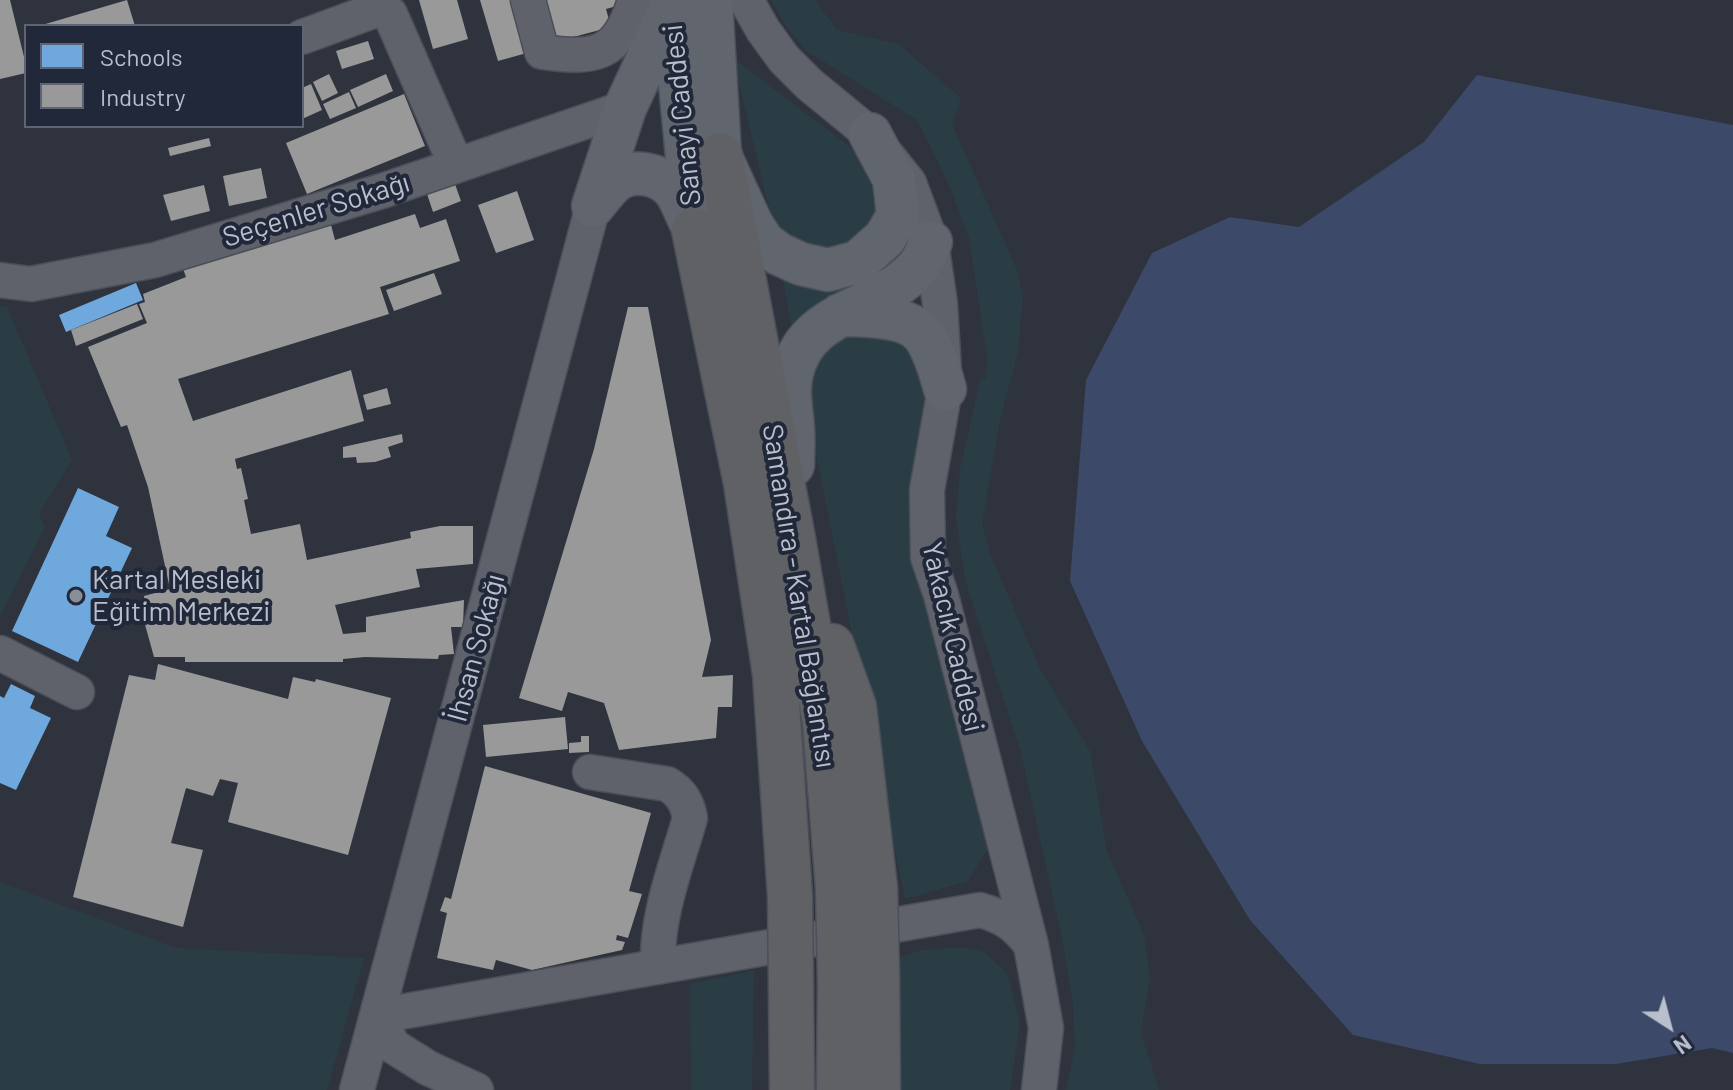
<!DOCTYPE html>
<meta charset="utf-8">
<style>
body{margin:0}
#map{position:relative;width:1733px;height:1090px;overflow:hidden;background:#2e333e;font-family:Barlow,sans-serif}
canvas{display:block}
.legend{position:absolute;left:24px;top:24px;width:280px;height:104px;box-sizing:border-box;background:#212839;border:2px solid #5e6474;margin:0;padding:10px 14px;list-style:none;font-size:24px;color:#babfcd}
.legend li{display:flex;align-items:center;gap:16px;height:40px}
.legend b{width:40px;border:2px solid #5e6474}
.north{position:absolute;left:1629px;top:986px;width:80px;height:80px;-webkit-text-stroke:6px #212839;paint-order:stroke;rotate:144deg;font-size:22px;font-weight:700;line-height:32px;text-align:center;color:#babfcd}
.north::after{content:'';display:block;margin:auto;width:28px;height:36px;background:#babfcd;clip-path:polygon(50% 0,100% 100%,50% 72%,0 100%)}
</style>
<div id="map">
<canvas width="1733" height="1090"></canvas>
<ul class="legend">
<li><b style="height:22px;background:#6fa8dc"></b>Schools</li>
<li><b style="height:22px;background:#999"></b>Industry</li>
</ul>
<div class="north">N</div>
</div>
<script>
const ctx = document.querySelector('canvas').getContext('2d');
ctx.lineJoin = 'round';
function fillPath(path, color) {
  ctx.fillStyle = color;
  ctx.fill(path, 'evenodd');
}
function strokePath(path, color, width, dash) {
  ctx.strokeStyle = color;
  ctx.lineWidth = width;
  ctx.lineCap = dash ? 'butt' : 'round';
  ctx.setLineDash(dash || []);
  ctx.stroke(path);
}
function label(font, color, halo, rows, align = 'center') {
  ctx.font = font + ' Barlow,sans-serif';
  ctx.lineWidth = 8;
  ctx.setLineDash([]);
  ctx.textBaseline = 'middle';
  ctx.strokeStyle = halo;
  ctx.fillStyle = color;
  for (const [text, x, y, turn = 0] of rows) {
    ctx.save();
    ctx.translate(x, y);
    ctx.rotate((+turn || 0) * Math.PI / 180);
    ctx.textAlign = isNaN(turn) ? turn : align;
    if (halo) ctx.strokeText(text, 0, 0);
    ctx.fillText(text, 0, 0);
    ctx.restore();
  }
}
fillPath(new Path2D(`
 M771 0H815L837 30 898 44 961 98 952 124 1017 270 1023 298 1018 352 1000 420 982 523 991 556 1039 667 1090 751 1107 851 1144 935 1150 979 1141 1033 1159 1090H1066L1075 1049 1073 1004 1063 943 1021 753 965 579 956 518 960 469 980 381 986 378 987 357 969 238 950 187 917 120 808 52 788 30Z
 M733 58 874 165 888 206 847 254 785 245 771 217Z
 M914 242 915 252 793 336 783 280C849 294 864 286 914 242Z
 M0 306 7 307 72 460 39 514 45 527 0 616Z
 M874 330 911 349 926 377 919 575 991 844 968 881 905 899 806 404 809 373 832 341Z
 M0 882 176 948 364 958 327 1090H0Z
 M961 947 984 952 1007 973 1020 1022 1010 1090H896L893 960 921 950Z
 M754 970 752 1090H691L690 984Z`), '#2b3d44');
fillPath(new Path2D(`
 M1477 75 1733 125V1053L1712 1048 1616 1064H1480L1353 1035 1250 920 1142 741 1070 581 1086 380 1152 253 1230 217 1299 227 1424 142Z`), '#3d4969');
fillPath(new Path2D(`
 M136 283 143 300 66 332 59 315Z
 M78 488 119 507 106 536 132 548 78 662 12 631Z
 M11 684 35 696 30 708 51 718 16 790 0 783V696L4 698Z`), '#6fa8dc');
fillPath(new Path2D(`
 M0 0H10L26 65V73L0 79Z
 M127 0 135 26H42V25Z
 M419 0H457L468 39 433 49Z
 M480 0H520L534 51 498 61Z
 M538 0H627V3L606 9 611 27 547 44Z
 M368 41 374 59 342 69 336 51Z
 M329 74 338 93 322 101 313 82Z
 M386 74 393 91 358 107 350 90Z
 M311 84 322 110 302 119V88Z
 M349 92 356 108 330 119 323 104Z
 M404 94 425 146 307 194 286 143Z
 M209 138 211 146 170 156 168 148Z
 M261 168 267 198 229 206 223 176Z
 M455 184 461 201 433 212 427 194Z
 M204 185 210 211 171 221 163 195Z
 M517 191 534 240 496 253 478 205Z
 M415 214 420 228 446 219 460 261 380 287 389 314 178 379 193 421 351 370 364 421 235 459 237 469 241 468 248 499 244 500 251 534 300 524 307 560 411 538 410 532 440 526H473V564L416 569 420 587 335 605 343 634 366 632V617L464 600 463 627H451L454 654 439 655 438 659 365 657 343 659V662H185V657H154L141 610 145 608 144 596 170 589 148 487 127 425 121 427 88 347 147 323 139 304 145 302 143 294 186 277 182 266 330 221 335 240Z
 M434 273 442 294 394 311 386 290Z
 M137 304 143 319 76 346 71 330Z
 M628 307H648L711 640 702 677 733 675 732 707H718L716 738 619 750 604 703 568 692 562 711 519 698 594 449Z
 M387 388 391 404 367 410 363 395Z
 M402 434 403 442 388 447 391 457 375 462 357 463 356 457 343 458V447Z
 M158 664 288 699 293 677 315 682 316 679 391 698 348 855 228 822 238 783 220 779 213 796 186 788 171 843 203 850 183 927 73 897 129 675 155 680Z
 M565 717 568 749 486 757 483 725Z
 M581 736H589V752L569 753V743L581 742Z
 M485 766 651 813 629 891 642 894 628 938 617 935 616 940 625 942 622 950 532 970 496 960 493 970 437 958 447 913 440 911 445 897 451 899Z`), '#999');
const minor = new Path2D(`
 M528 0 542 52C596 59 618 56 635 0
 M746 0 763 30 784 59 809 84 870 134 909 183 931 242 940 304 945 389 927 490 928 557 941 595 1031 945 1046 1028 1039 1090
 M302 37 373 11 380 9 390 14 456 165
 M0 280 31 284 155 260 385 190 625 108
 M0 653 77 692
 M590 772 667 784C681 792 687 802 690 818 676 867 656 916 658 967
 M378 1016 980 910C1005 917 1016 925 1031 945
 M378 1016 393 1046 428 1068 476 1090
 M357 1090 593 206`);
const major = new Path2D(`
 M672 0 694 230
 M711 0 720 155 752 225 764 243 779 254 801 264 828 270 858 262 885 238 898 216 894 179 870 134
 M593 206 625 108 671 8
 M593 206C600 198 609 185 618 179 637 168 662 175 675 191 682 201 686 215 692 225
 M840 315C863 315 909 315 924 336 935 351 940 372 945 389
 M793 465C793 453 794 441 793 428 792 409 787 392 792 373 806 309 879 311 916 269 923 262 927 250 931 242`);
const highway = new Path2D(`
 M720 155 793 539 825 723 838 889
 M694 230 746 483 775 674 790 896
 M832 646 854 707 875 888
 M877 974 878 1090
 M791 988 792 1090
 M839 1090 840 981`);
strokePath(minor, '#4b4e57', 37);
strokePath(major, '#4c505a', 45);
strokePath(highway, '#4b4f59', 47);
strokePath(minor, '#5f626b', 34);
strokePath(major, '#61656d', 42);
strokePath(highway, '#5f6164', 44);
const highwayBridge = new Path2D(`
 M875 888 877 974
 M838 889 840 981
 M790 896 791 988`);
strokePath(highwayBridge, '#4b4f59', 47, []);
strokePath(highwayBridge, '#5f6164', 44);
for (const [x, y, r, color] of [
 [76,596,8,"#898e9b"]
]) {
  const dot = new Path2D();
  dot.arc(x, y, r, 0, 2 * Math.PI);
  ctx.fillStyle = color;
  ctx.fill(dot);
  strokePath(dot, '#212839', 3);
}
label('28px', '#babfcd', '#212839', [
 ["Sanayi Caddesi",682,115,-96],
 ["Seçenler Sokağı",316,210,-17],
 ["Samandıra - Kartal Bağlantısı",799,596,81],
 ["Yakacık Caddesi",953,637,77],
 ["İhsan Sokağı",476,648,-75]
]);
label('28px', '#babfcd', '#212839', [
 ["Kartal Mesleki",92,580],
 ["Eğitim Merkezi",92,612]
], 'left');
</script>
